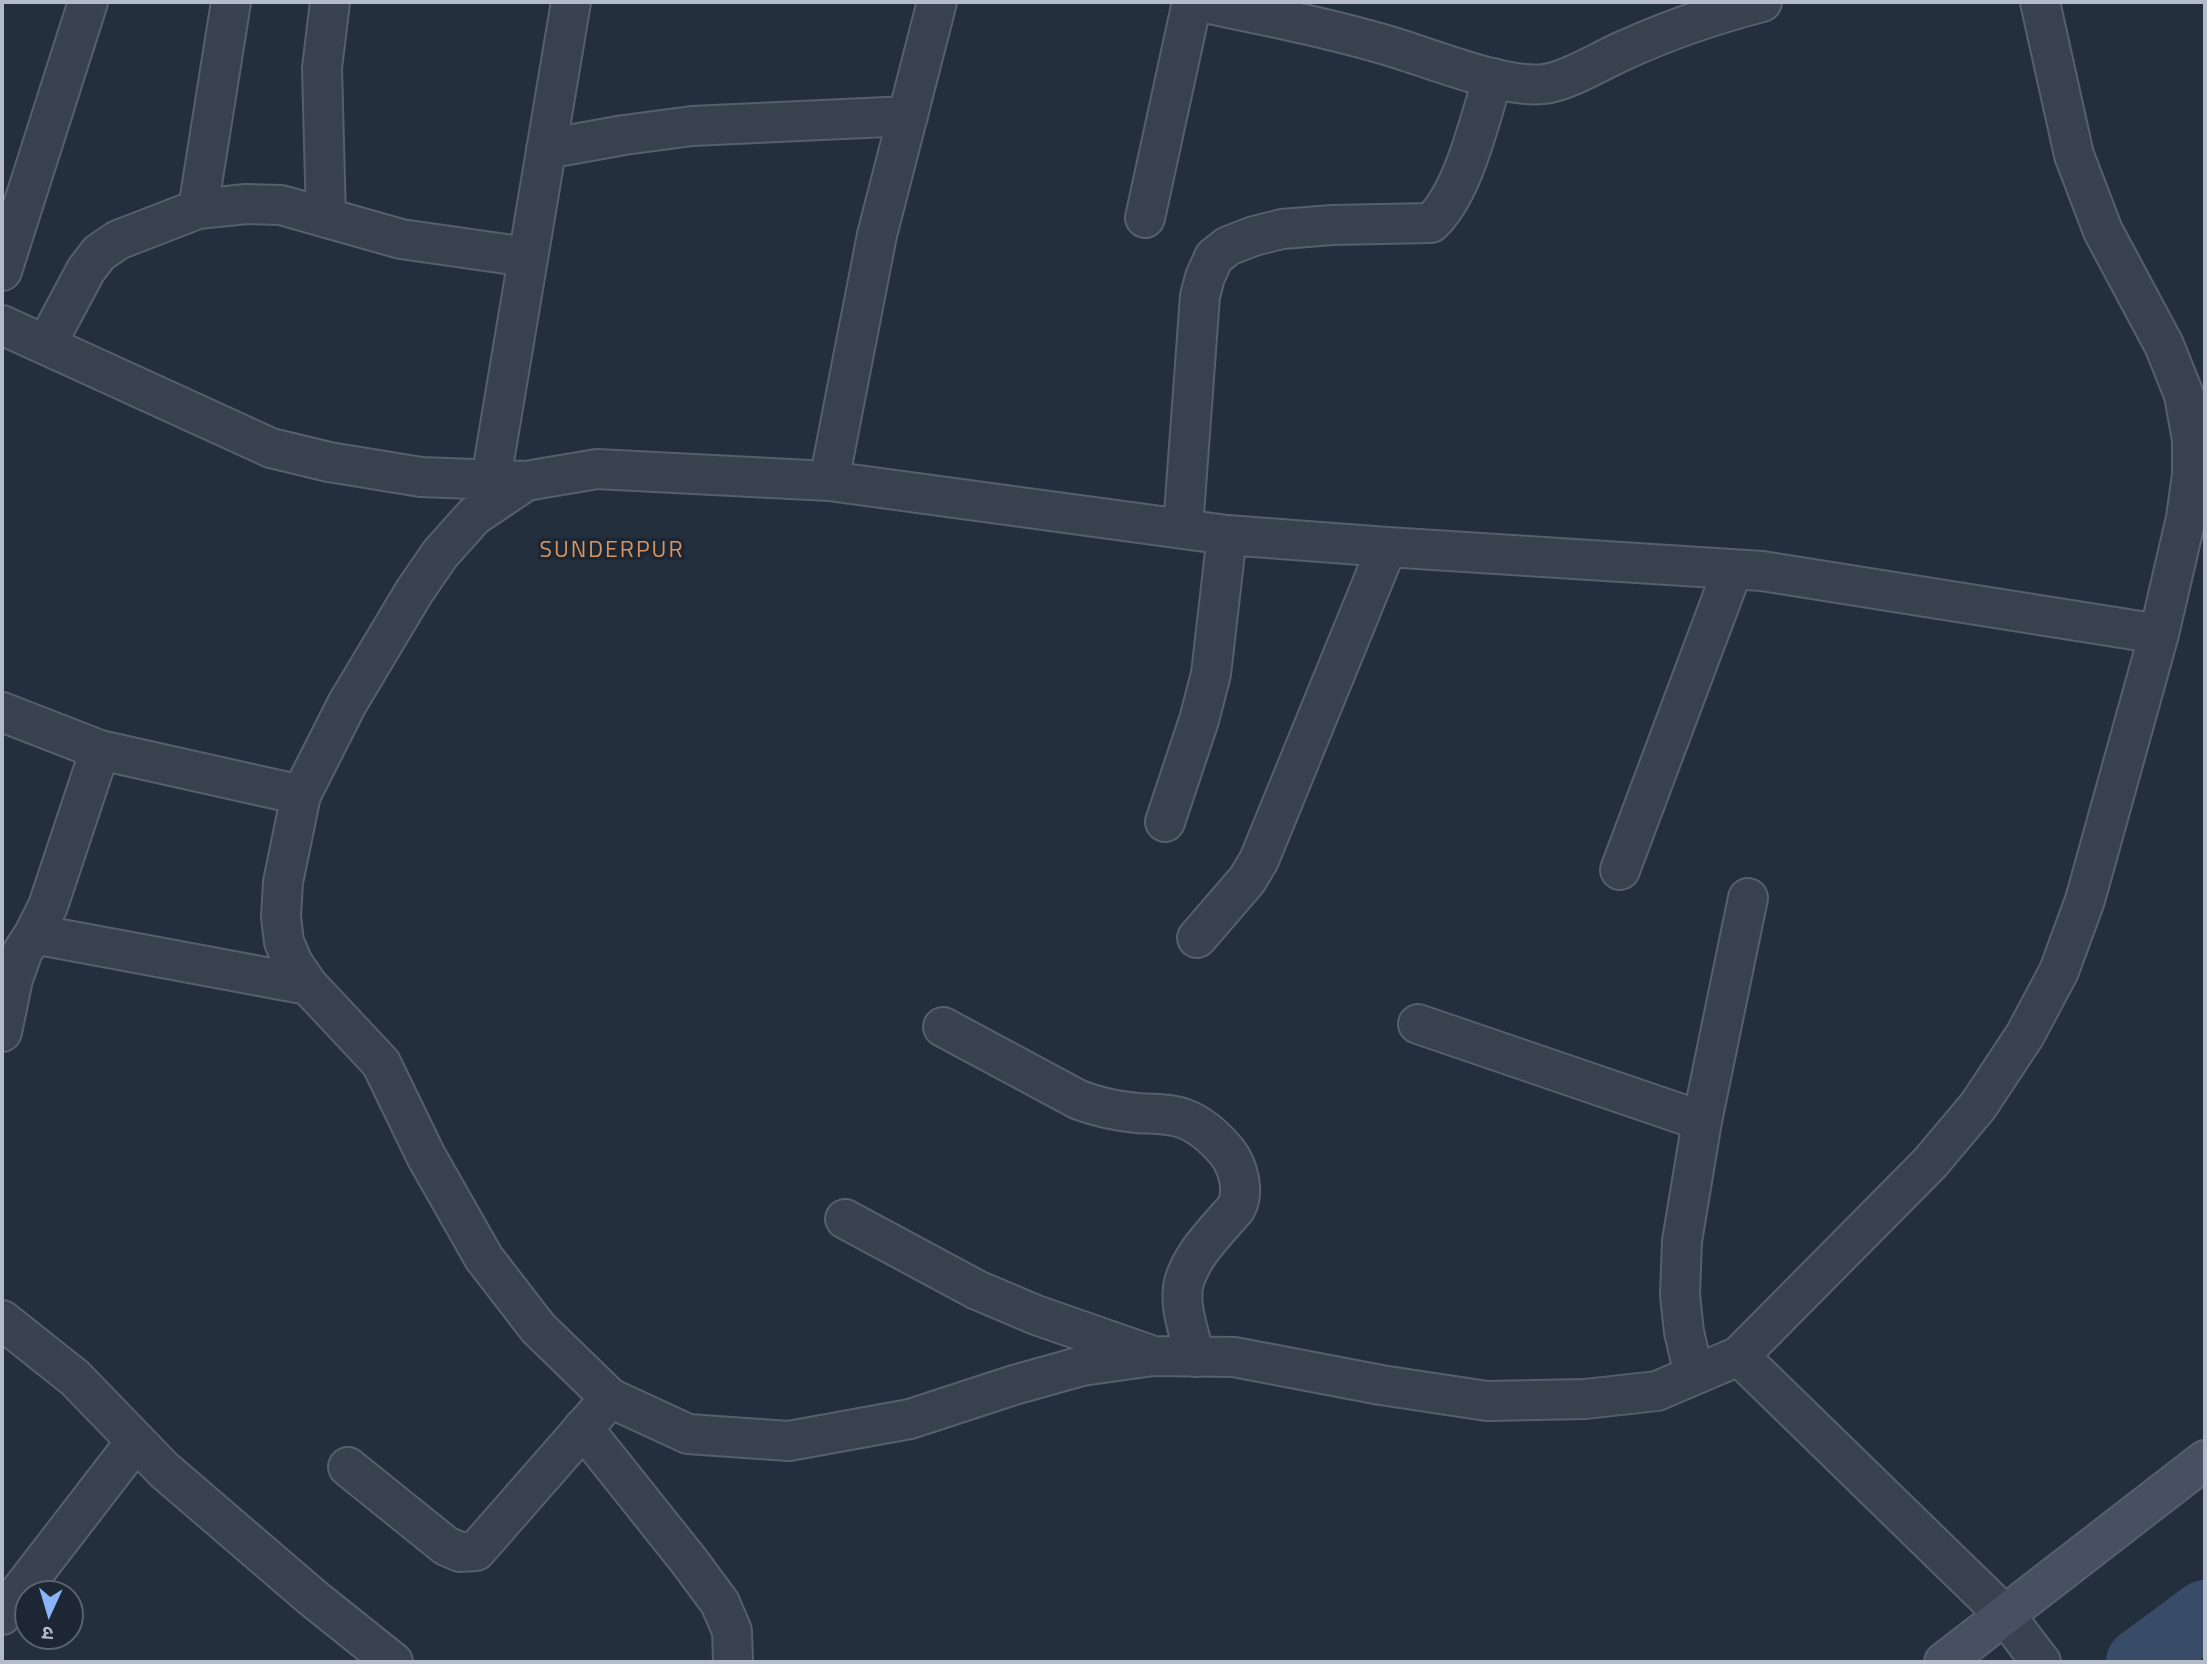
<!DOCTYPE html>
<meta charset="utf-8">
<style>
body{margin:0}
#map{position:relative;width:2207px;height:1664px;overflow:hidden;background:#242f3e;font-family:"Titillium Web","Noto Sans Devanagari",sans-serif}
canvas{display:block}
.frame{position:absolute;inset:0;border:4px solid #b4bcc9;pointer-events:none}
.north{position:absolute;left:14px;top:1580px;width:70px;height:70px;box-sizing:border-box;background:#1d2633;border:2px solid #59626f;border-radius:50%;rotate:184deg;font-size:19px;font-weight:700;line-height:28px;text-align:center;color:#b4bcc9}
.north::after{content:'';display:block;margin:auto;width:24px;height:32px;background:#8ab4f8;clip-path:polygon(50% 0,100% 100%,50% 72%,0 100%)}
</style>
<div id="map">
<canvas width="2207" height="1664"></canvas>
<div class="frame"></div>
<div class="north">उ</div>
</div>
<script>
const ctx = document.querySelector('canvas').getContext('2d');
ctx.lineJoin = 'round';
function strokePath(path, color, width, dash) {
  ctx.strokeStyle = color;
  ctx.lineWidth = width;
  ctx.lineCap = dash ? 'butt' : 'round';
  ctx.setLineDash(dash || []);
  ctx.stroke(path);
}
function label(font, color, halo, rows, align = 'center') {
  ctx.font = font + ' "Titillium Web",sans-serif';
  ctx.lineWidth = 7;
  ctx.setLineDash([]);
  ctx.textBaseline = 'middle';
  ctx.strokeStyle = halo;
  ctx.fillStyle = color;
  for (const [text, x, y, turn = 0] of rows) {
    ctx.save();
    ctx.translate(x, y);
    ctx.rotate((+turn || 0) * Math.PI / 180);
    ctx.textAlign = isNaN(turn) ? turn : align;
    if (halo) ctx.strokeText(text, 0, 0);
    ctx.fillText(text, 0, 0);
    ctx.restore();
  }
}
strokePath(new Path2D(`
 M2140 1662 2205 1614`), '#394c67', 68);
const street = new Path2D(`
 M1200 2C1262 15 1325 27 1386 45 1428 57 1503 89 1544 84 1569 81 1603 59 1627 49 1671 29 1716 14 1762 2
 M2040 2 2074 155 2103 231 2164 345 2184 395 2192 440V474L2186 518 2159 634 2085 900 2059 971 2025 1035 1978 1106 1930 1163 1739 1356 1657 1391 1585 1399 1487 1401 1381 1385 1234 1357 1153 1356 1082 1366 1014 1385 910 1419 789 1441 688 1434 610 1398 538 1328 484 1258 426 1156 381 1063 308 985 293 963 284 942 281 917 283 882 301 795 347 704 414 592 440 554 474 516 526 481 597 469 829 481 1227 535 1387 547 1762 571 2159 634
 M546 149 624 135 692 126 908 116
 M198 209 231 2
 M326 218 322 68 330 2
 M1145 218 1192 2
 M2 271 88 2
 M2 325 271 448 329 462 421 477 526 481
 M46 345 86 270 99 253 118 240 198 209 246 204 281 205 401 239 527 257
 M491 479 571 2
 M829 481 877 235 937 2
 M1183 528 1200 296 1205 277 1214 257 1228 246 1254 236 1282 229 1332 225 1431 223C1464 192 1479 121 1493 78
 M2 712 100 750 301 795
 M1165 822 1199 720 1211 674 1227 535
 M1620 870 1733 569
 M34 934 308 985
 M1197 938 1247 880 1259 860 1387 547
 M1418 1024 1702 1121
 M943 1027 1079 1100C1098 1107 1116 1111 1137 1113 1152 1114 1170 1113 1185 1119 1201 1125 1216 1139 1227 1152 1238 1166 1245 1191 1236 1208 1232 1213 1226 1219 1222 1224 1206 1242 1191 1259 1184 1282 1178 1305 1190 1335 1195 1357
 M2 1032 13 979 23 951 34 934 48 906 100 750
 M845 1219 977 1290 1036 1315 1148 1354
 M2 1320 75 1378 164 1470 313 1598 393 1662
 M1739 1356 2005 1615 2041 1662
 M1694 1375 1684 1332 1680 1295 1682 1241 1702 1121 1748 898
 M583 1428 689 1561 720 1603 732 1631 733 1662
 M348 1467 446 1546 460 1552 476 1551 610 1398
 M2 1615 136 1441`);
const secondary = new Path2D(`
 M1944 1662 2205 1460`);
strokePath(street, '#565f6c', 42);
strokePath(secondary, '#565f6c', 42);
strokePath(street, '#38414e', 38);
strokePath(secondary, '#465061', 38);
ctx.letterSpacing = '2px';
label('23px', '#d59563', '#1d2633', [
 ["SUNDERPUR",612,551]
]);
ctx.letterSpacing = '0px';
</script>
